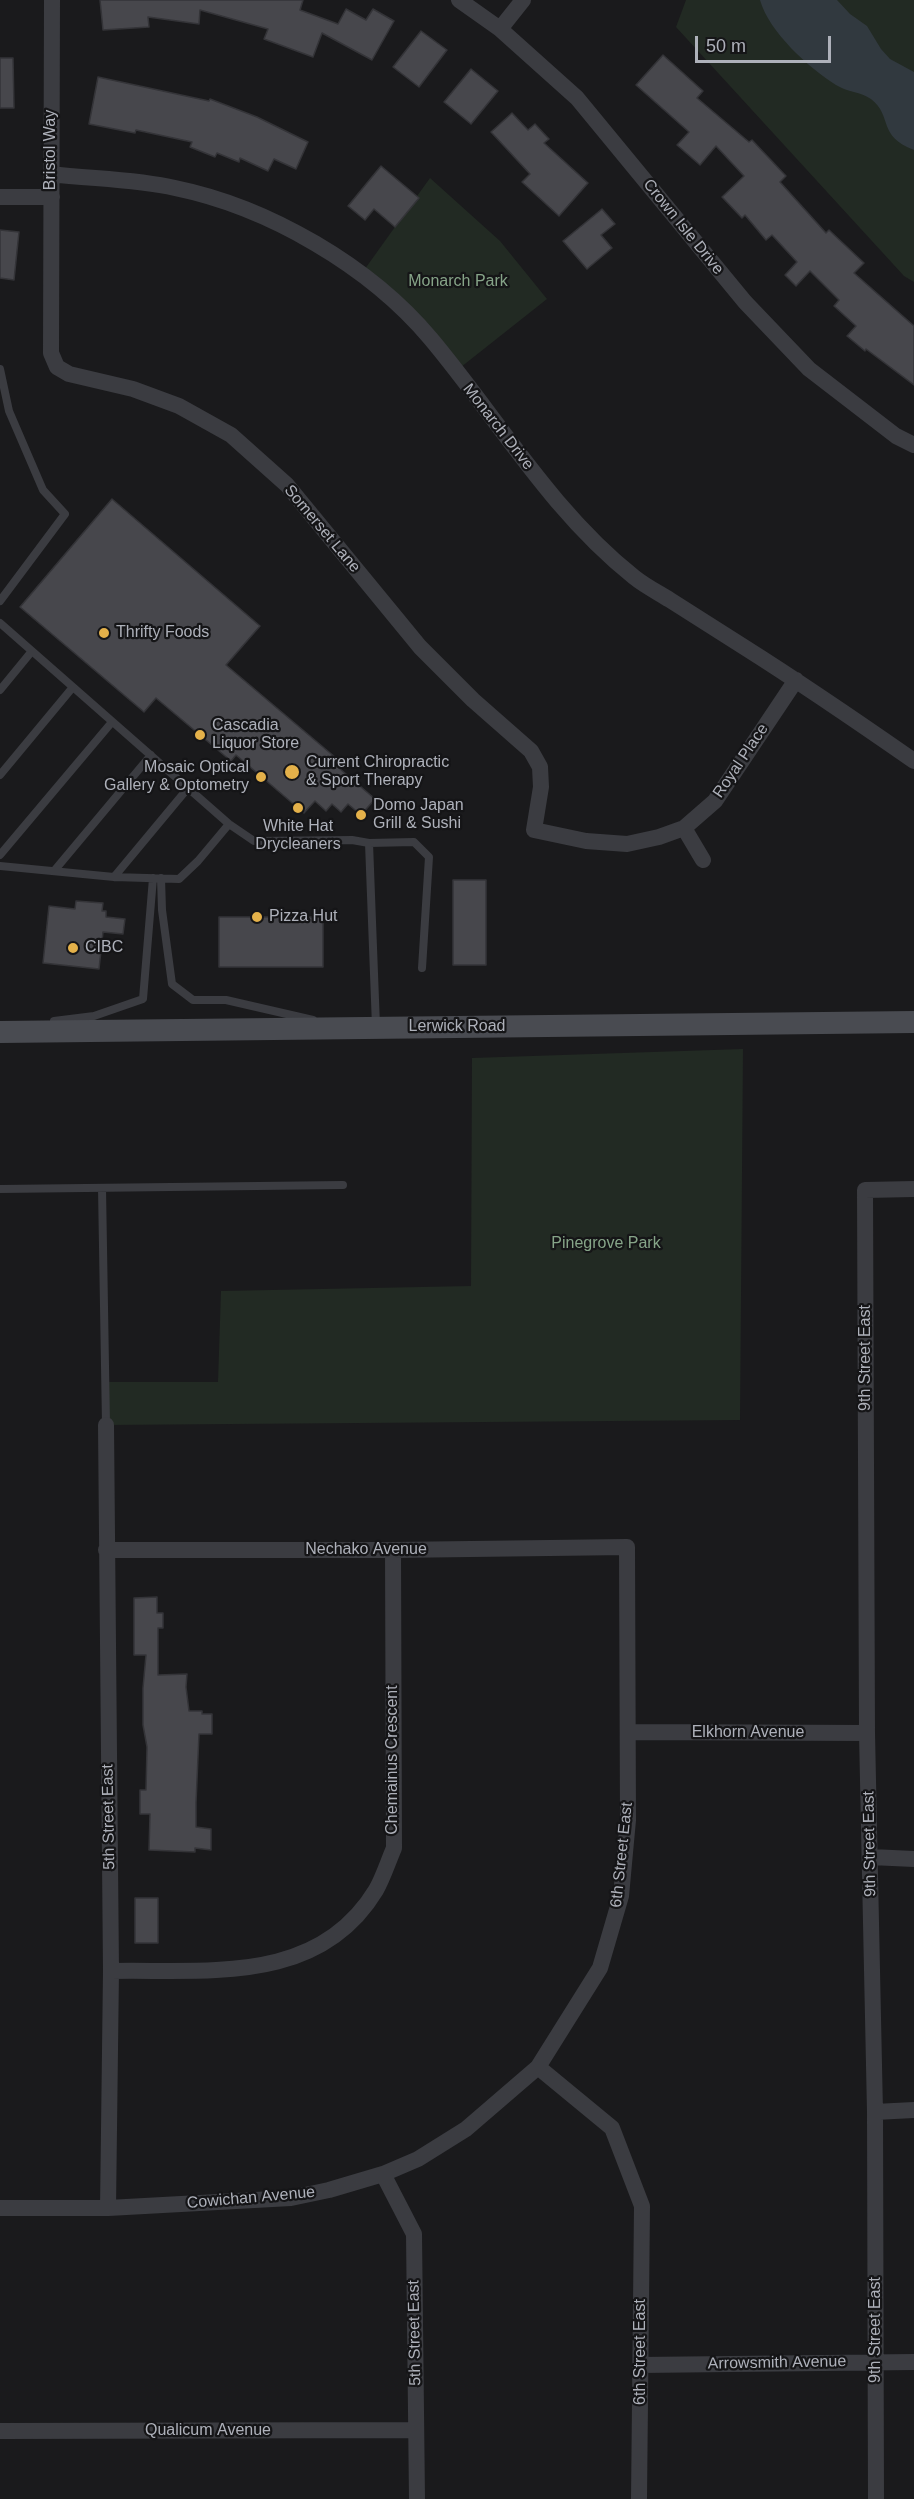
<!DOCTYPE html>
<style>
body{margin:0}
#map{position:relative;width:914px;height:2499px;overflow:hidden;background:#1a1a1c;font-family:Helvetica,sans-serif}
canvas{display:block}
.scale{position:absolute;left:695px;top:36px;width:136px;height:27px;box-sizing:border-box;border:3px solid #aeb1ba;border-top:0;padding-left:8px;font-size:18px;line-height:21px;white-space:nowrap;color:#aeb1ba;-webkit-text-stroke:4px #151517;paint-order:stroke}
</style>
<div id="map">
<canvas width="914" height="2499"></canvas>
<div class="scale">50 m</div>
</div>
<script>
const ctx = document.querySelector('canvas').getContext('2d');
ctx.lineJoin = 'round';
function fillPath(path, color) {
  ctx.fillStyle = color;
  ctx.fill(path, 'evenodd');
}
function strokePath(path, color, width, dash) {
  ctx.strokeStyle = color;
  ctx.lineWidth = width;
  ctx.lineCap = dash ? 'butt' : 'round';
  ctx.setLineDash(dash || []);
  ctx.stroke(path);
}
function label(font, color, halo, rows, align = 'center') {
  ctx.font = font + ' Helvetica,sans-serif';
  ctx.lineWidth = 4.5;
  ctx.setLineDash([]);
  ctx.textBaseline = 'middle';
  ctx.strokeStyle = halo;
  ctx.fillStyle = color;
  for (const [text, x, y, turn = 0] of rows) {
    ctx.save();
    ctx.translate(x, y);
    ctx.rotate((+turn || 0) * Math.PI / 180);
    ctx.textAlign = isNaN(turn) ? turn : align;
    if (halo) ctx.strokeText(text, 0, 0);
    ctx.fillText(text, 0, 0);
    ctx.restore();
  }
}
fillPath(new Path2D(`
 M686 0H914V282L904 276 676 27Z
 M430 178 500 241 547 299 456 371 362 273Z
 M743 1049 740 1420 106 1425 105 1382H218L221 1291 471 1286 472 1058Z`), '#222a23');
fillPath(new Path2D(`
 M760 0H837L850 14 867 26 881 49 890 59 914 72V150C877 136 893 116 871 99 861 92 847 92 836 85 809 68 769 32 760 0Z`), '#31393f');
const building = new Path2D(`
 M100 0H303L300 10 338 24 346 9 366 20 373 9 394 21 372 60 322 33 313 57 264 39 268 29 200 10 199 24 148 17 149 27 103 30Z
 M421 31 447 50 419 87 393 67Z
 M663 55 703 91 697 98 749 142 752 140 786 176 780 182 826 233 829 230 864 263 854 273 914 326V385L866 349 865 351 847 336 856 326 834 306 839 300 810 271 796 286 785 275 797 262 772 235 766 240 745 215 742 218 722 197 744 176 716 146 700 165 677 145 689 132 636 85Z
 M0 58H13L14 108H0Z
 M471 69 498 91 471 124 444 102Z
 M98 77 209 101 210 99 257 117 308 142 296 169 274 159 268 171 240 158 239 162 217 153 215 157 190 147 192 142 136 130 135 133 89 124Z
 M512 113 528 130 535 124 549 139 544 143 588 183 559 216 522 182 530 174 491 132Z
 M381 166 419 198 395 227 374 209 365 220 348 206Z
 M602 209 615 224 601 235 612 248 587 269 563 241Z
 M0 230 19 232 14 280 0 278Z
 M112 499 260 626 226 665 336 758 332 762 375 799 361 815 348 804 341 812 332 804 326 811 315 801 304 813 236 755 231 761 156 698 144 712 20 607Z
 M453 880H486V965H453Z
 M76 901 103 903 102 911H106V917L125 919 123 934 103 932 99 969 43 963 49 906 75 909Z
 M219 917H323V967H219Z
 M157 1597V1613H163V1628H158V1675L187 1674 186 1687 189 1711H202V1714H212V1734H199L196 1803V1827L211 1829V1850L195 1848V1852L149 1850 150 1814H140V1790H146L147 1747 143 1725V1688L146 1655H134V1598Z
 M135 1898H158V1943H135Z`);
fillPath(building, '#47474c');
strokePath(building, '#343438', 1.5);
strokePath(new Path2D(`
 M0 369 9 411 43 490 65 514 0 601
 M0 623 229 824 254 841 352 840 369 843 376 1026
 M0 690 32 651
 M0 775 73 687
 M369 843 414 842 429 857 422 968
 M0 855 112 722
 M0 866 114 877 179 879 198 861 229 824
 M54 871 151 755
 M114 877 188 788
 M161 878 162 910 172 984 193 1000H226L313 1020
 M54 1021 94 1016 143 999 153 878
 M102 1188 106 1425
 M0 1189 343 1185`), '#3b3c41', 8);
strokePath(new Path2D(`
 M52 0 51 353 57 367 69 374 133 389 179 406 231 435 287 485 420 647 473 700 531 751 540 767 541 787 534 830 586 841 627 844 659 837 684 828 715 801 796 680
 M459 0 500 29 577 98 745 302 809 369 896 436 914 445
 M500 29 523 0
 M51 174C92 179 135 179 175 188 268 207 370 266 431 339 498 419 551 511 634 577 645 586 659 593 670 600 695 616 719 631 744 647 801 683 858 722 914 761
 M0 197H52
 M684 828 703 860
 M106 1425 111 1971 108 2208
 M629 1732 867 1733
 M871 1857 914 1859
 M111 1971C206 1969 318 1986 376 1890 383 1878 388 1862 394 1848L393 1550
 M538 2067 612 2128 642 2206 639 2499
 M875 2112 914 2110
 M383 2174 414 2234 417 2499
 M0 2208H108L291 2198 329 2190 383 2174 418 2159 466 2129 538 2067 600 1968 621 1896 628 1820 627 1547 393 1550H106
 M640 2365 914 2362
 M0 2431 416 2430
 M876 2499 875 2112 867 1733 865 1190 914 1189`), '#3b3c41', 16);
strokePath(new Path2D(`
 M0 1032 914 1022`), '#494b51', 22);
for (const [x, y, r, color] of [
 [104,633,6,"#e4b14a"],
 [200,735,6,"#e4b14a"],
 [292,772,8,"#e4b14a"],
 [261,777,6,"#e4b14a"],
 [298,808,6,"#e4b14a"],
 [361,815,6,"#e4b14a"],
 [257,917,6,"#e4b14a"],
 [73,948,6,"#e4b14a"]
]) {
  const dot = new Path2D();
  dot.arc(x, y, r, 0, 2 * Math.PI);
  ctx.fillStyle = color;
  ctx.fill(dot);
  strokePath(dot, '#151517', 2);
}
label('16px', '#aeb1ba', '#151517', [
 ["Bristol Way",51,150,-90],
 ["Crown Isle Drive",683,227,51],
 ["Monarch Drive",498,427,52],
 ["Somerset Lane",322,529,50],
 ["Royal Place",741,761,-56],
 ["Lerwick Road",457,1027],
 ["9th Street East",866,1358,-90],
 ["Nechako Avenue",366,1550],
 ["Elkhorn Avenue",748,1733],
 ["Chemainus Crescent",393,1760,-90],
 ["5th Street East",109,1817,-91],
 ["9th Street East",870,1844,-91],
 ["6th Street East",622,1855,-84],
 ["Cowichan Avenue",251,2198,-5],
 ["9th Street East",876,2330,-90],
 ["5th Street East",415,2333,-91],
 ["6th Street East",641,2352,-90],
 ["Arrowsmith Avenue",777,2363,-1],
 ["Qualicum Avenue",208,2431]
]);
label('16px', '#86a488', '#151517', [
 ["Monarch Park",458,282],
 ["Pinegrove Park",606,1244]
]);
label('16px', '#aeb1ba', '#151517', [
 ["Thrifty Foods",116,633],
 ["Cascadia",212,726],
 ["Liquor Store",212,744],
 ["Current Chiropractic",306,763],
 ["& Sport Therapy",306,781],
 ["Mosaic Optical",249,768,"right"],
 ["Gallery & Optometry",249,786,"right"],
 ["Domo Japan",373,806],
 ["Grill & Sushi",373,824],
 ["White Hat",298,827,"center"],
 ["Drycleaners",298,845,"center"],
 ["Pizza Hut",269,917],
 ["CIBC",85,948]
], 'left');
</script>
